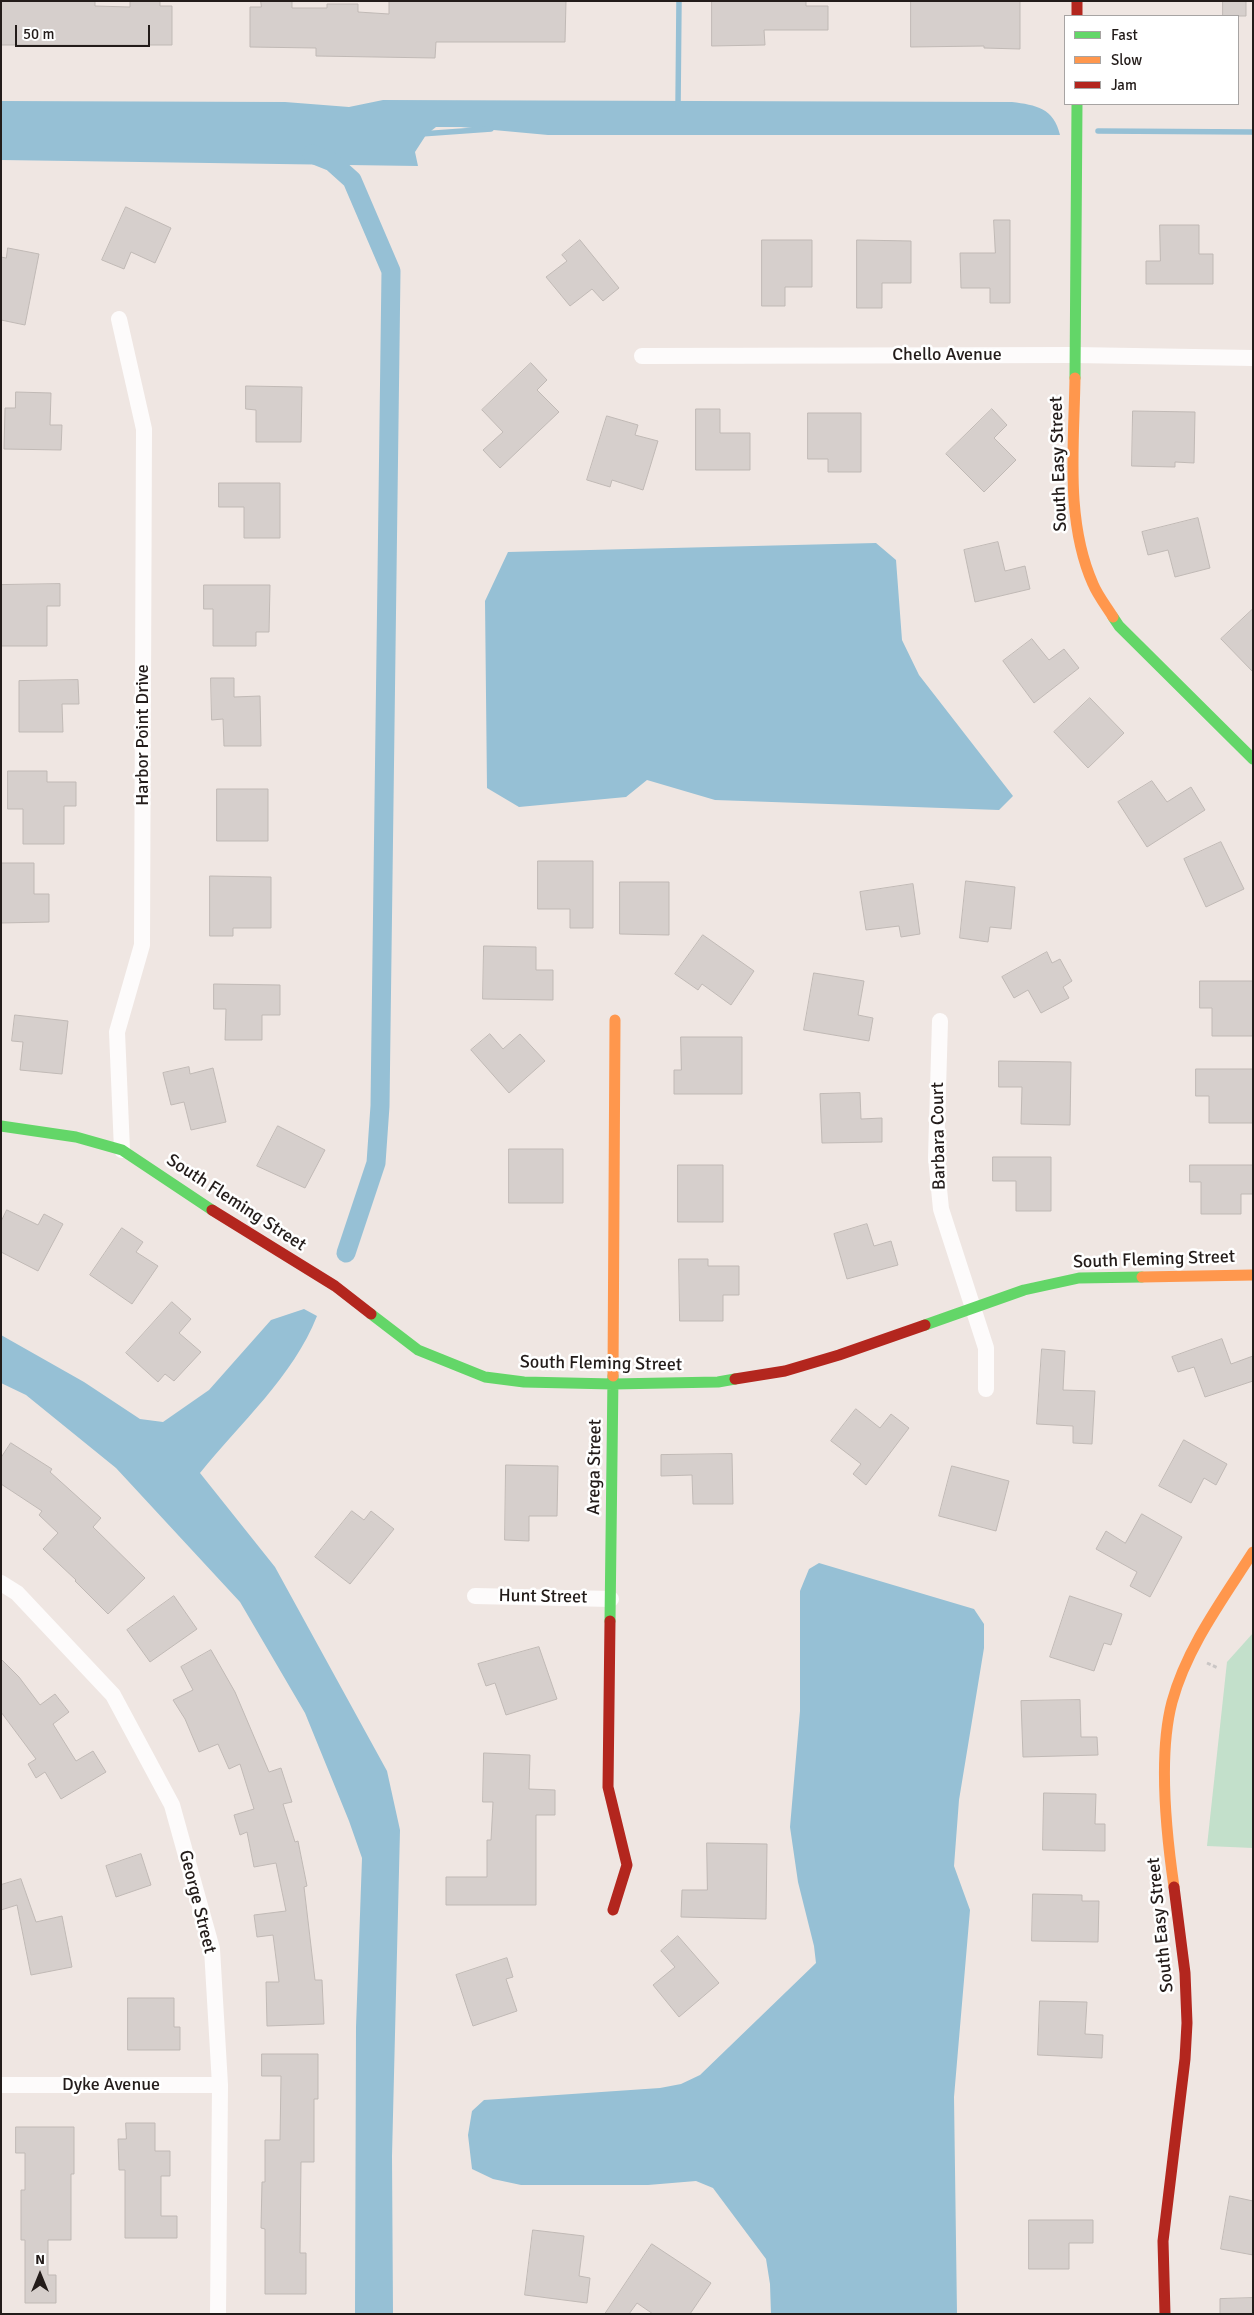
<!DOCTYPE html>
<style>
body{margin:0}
#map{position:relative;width:1254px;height:2315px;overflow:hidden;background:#efe6e2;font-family:Signika,sans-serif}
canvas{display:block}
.frame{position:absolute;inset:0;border:2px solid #231c1a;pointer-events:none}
.legend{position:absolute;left:1064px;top:15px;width:175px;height:90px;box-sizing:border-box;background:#fff;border:1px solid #a7a4a3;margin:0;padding:6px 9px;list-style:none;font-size:15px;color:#231c1a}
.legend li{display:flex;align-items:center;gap:10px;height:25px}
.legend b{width:25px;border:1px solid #a7a4a3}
.north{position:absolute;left:15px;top:2250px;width:50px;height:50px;-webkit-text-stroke:4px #fff;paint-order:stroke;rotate:0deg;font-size:14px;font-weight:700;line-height:20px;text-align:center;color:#231c1a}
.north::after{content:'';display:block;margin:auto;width:18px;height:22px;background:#231c1a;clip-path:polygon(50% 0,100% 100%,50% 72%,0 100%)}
.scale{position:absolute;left:15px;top:25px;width:135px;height:22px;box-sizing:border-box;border:2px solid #231c1a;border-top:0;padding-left:6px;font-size:15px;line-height:18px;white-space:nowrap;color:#231c1a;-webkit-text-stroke:4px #fff;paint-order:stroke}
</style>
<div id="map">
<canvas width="1254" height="2315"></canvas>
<div class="frame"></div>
<ul class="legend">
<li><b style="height:6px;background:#63d668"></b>Fast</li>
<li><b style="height:6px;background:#ff974d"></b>Slow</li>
<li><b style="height:6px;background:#b3261e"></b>Jam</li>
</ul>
<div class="north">N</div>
<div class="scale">50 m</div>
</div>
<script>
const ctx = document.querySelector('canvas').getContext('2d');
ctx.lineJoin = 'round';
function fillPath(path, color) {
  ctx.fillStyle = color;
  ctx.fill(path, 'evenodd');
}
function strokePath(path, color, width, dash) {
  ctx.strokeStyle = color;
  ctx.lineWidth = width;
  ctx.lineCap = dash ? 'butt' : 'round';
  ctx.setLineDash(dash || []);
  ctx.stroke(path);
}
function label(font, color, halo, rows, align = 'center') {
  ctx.font = font + ' Signika,sans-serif';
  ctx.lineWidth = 5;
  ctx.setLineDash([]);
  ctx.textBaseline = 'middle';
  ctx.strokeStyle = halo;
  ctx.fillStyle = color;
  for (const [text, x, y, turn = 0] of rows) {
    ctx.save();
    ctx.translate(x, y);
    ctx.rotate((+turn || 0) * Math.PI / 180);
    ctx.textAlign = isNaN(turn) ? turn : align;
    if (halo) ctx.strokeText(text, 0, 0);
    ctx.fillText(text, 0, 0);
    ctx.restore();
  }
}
fillPath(new Path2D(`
 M1253 1633V1848L1207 1846 1227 1662Z`), '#c3e0cb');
fillPath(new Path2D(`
 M383 100 1012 102C1036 105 1054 108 1060 135H548L461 127H436L426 135 415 152 418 166 1 160V101L285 102 349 107Z
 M876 543 896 560 902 640 919 675 1013 796 999 810 715 800 647 780 626 797 519 807 487 788 485 601 508 552Z
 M304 1309 317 1316C293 1377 240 1423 200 1473L275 1567 387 1771 400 1830 392 2156 393 2314H355L356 2027 362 1858 349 1821 305 1713 240 1602 116 1468 26 1395 1 1383V1335L84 1382 140 1419 163 1422 209 1390 271 1320Z
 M819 1563 974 1609 984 1624V1648L959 1800 954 1866 970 1910 954 2097 957 2314H771L770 2284 766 2259 713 2188 696 2181 648 2185H521L493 2179 472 2169 468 2135 472 2111 484 2100 660 2088 681 2084 700 2075 816 1963 814 1946 798 1882 790 1827 800 1711V1591L809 1569Z`), '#96c0d5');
strokePath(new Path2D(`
 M678 107 679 1
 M1098 131 1253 132
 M421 134 491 129`), '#96c0d5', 5.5);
strokePath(new Path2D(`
 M312 154 332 162 352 180 391 271 380 1106 376 1163 346 1253`), '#96c0d5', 19);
const building = new Path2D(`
 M1 1H95V6L130 7V1H160V6H172V45H1Z
 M261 1H292V8H327V4H358V12L389 14V1H566L565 42H436L435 58 316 56V48L250 47V7H261Z
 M712 1H806V6H828V30H764L765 45 712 46Z
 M911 1H1020V49L984 48V46L911 47Z
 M1223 1H1246V16H1223Z
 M126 207 171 228 155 263 131 252 124 269 102 260Z
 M994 220H1010V303H990V288H961L960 253H995Z
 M1160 225H1199V254H1213V284H1146V261H1160Z
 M580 240 619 288 603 301 592 289 570 306 546 277 567 261 562 255Z
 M762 240H812V287H785V306H762Z
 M857 240 911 241V283H882V308H857Z
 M8 248 39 254 25 325 1 320V257L6 258Z
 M531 363 547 380 537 390 559 412 500 468 483 450 503 432 482 410Z
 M246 386 302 387 301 442H256V410L246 409Z
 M16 392 51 393 50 425H62L61 450 4 449 5 408H15Z
 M696 409H720V433H750V470H696Z
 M992 409 1007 425 994 438 1016 460 984 492 946 454Z
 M1133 411 1195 412 1194 463 1175 462V467L1132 466Z
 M808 413H861V472H828V459H808Z
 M607 416 638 425 635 435 658 441 643 490 612 480 610 487 587 480Z
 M219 483H280V538H244V507H219Z
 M1198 518 1210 568 1175 577 1168 550 1148 555 1142 532Z
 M998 542 1005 571 1025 566 1030 589 975 602 964 550Z
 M60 584V606H47V646H1V585Z
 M204 585H270L269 632H256V646H213V609H204Z
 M1253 609V672L1221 639Z
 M1032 639 1049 660 1064 649 1079 668 1034 703 1003 661Z
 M211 678H234V697L260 696 261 746H224L223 719 212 720Z
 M78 680 79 704H62L63 732H19V681Z
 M1090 698 1124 733 1088 768 1054 732Z
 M8 771H47V782H76V806H64V844H23V809H8Z
 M1152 781 1167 802 1191 787 1205 810 1147 847 1118 802Z
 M217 789H268V841H217Z
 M1221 842 1244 889 1206 907 1184 859Z
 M538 861H593V928H570V909H538Z
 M1 863H34V894H49V922L1 923Z
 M210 876 271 877V928H233V936H210Z
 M966 881 1015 887 1011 929 990 927 988 942 960 938Z
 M620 882H669V935L620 934Z
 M913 884 920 934 901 937 899 926 866 930 860 892Z
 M703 935 754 971 731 1005 702 984 698 990 675 974Z
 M484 946 536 947V970H553V1000L483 999Z
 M1047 952 1052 963 1060 959 1072 981 1063 987 1069 998 1041 1013 1028 990 1014 998 1002 977Z
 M814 973 864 981 858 1015 873 1018 869 1041 804 1030Z
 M1200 981H1253V1036H1212V1008H1200Z
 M214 984 280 985V1015H262V1040H225L226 1009H214Z
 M15 1015 68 1021 62 1074 20 1070 23 1042 12 1041Z
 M490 1034 503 1049 520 1034 545 1061 509 1093 471 1050Z
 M681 1037H742V1094H674V1070H681Z
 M999 1061 1071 1062 1070 1125 1021 1124 1022 1087H999Z
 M189 1067 190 1074 213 1068 226 1122 191 1130 184 1102 171 1105 163 1073Z
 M1196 1069H1253V1123H1209V1096H1196Z
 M860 1093 861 1119 882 1118V1142L822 1143 820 1094Z
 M278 1126 325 1150 305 1188 257 1166Z
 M509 1149H563V1203H509Z
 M993 1157H1051V1211H1016V1181H993Z
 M678 1165H723V1222H678Z
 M1190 1165H1253V1194H1241V1214H1201V1182H1190Z
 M7 1210 38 1225 44 1214 63 1224 38 1271 1 1252V1222Z
 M867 1224 874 1246 891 1241 898 1265 847 1279 834 1234Z
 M122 1228 143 1242 136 1252 158 1266 132 1304 90 1275Z
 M679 1259H708V1266H739V1295H723V1321H680Z
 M172 1302 191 1319 179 1333 201 1352 174 1381 165 1374 158 1382 126 1353Z
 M1222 1339 1231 1364 1253 1356V1381L1205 1397 1194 1367 1178 1372 1172 1357Z
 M1042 1349 1065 1351 1063 1390 1095 1391 1092 1444 1073 1443V1426L1037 1424Z
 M856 1409 880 1428 891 1414 909 1428 866 1485 853 1474 861 1464 831 1441Z
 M1184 1440 1227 1464 1216 1485 1204 1478 1191 1503 1159 1486Z
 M11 1443 52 1469 50 1472 101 1518 93 1527 145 1578 108 1614 75 1581 76 1580 43 1549 58 1533 39 1515 42 1511 1 1484V1458Z
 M732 1454 733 1504H693L692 1475 661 1476V1455Z
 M506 1465 558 1466 557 1516H529V1541L505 1540Z
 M952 1466 1009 1481 996 1531 939 1516Z
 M352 1511 364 1520 371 1511 394 1529 350 1584 315 1557Z
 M1142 1514 1182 1537 1150 1597 1130 1586 1137 1572 1096 1549 1106 1531 1125 1543Z
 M174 1596 197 1629 150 1662 127 1630Z
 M1070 1596 1122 1614 1111 1645 1104 1643 1094 1671 1050 1657Z
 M539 1647 557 1699 506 1715 495 1683 486 1686 478 1664Z
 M211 1650 235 1692 269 1772 281 1768 292 1802 283 1804 295 1842 298 1841 307 1886 304 1887 315 1980H322L324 2024 267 2026 266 1982H279L273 1935 257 1937 254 1915 286 1911 276 1863 254 1867 247 1832 240 1835 234 1815 254 1809 240 1764 229 1769 218 1744 199 1752 185 1719 173 1700 193 1690 181 1667Z
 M1 1659 19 1677 40 1705 55 1694 69 1712 53 1724 76 1761 93 1751 106 1772 61 1799 45 1772 36 1778 28 1764 36 1759 1 1712Z
 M1080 1700 1081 1737H1097L1098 1755 1023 1757 1021 1701Z
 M484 1753 530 1755 529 1789 555 1790V1815H536V1905H446V1877H487V1840H491L493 1802H483Z
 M1044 1793 1096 1794 1095 1824H1105V1851L1043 1850Z
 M707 1843 767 1844 766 1919 681 1917 682 1890H707Z
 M141 1854 151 1885 116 1897 106 1866Z
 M21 1879 36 1922 62 1916 72 1967 31 1975 17 1905 1 1910V1885Z
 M1033 1894 1082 1895V1901H1099L1098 1942 1032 1941Z
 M678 1936 719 1983 679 2017 653 1985 675 1967 661 1951Z
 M507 1958 513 1977 506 1979 517 2011 473 2026 456 1975Z
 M128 1998H174V2027H180V2050H128Z
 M1040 2001 1087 2002 1085 2034 1103 2035 1102 2058 1038 2055Z
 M262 2054H318V2099H314V2162H301L300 2253H306V2294H265V2229L261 2228 262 2182H265V2140H280L281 2076H262Z
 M126 2123H155V2151H170V2176H161V2216H177V2238H125V2170H119L118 2139H126Z
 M16 2127H74V2174H71V2240H48V2275H56V2303H25V2240H21V2190H25V2153H16Z
 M1230 2196 1253 2201V2255L1221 2249Z
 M1029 2220H1093V2243H1069V2269H1029Z
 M533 2230 584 2236 579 2276 590 2278 587 2303 525 2295Z
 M652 2244 711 2283 690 2314H653L637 2303 629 2314H605Z
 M1253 2298V2314H1220V2299Z`);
fillPath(building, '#d6cfcc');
strokePath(building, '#c0b9b5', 1);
strokePath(new Path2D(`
 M1207 1663 1218 1668`), '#cac6c5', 3, [4, 2.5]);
strokePath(new Path2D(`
 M119 319 144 429 142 945 117 1032 122 1150
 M642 356 1075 355 1253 358
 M940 1021 936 1158 941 1209 986 1348V1389
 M1 1583 17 1593 113 1695 172 1805 212 1949 220 2085 218 2314
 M475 1596 611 1599
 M1 2085H220`), '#fdfbfb', 16);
strokePath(new Path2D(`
 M1075 378 1077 104
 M1113 617 1119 626 1253 759
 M1 1126 76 1137 122 1150 212 1210
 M371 1314 418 1350 485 1377 524 1382 613 1384 718 1382 735 1379
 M925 1325 1024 1290 1079 1278 1142 1277
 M610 1621 613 1376`), '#63d668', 11);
strokePath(new Path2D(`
 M1075 378C1074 446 1065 521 1093 584 1098 596 1107 607 1113 617
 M1142 1277 1253 1275
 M613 1376 615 1020
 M1174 1887C1166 1832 1158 1755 1172 1702 1187 1647 1223 1599 1253 1552`), '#ff974d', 11);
strokePath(new Path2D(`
 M1077 1V16
 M212 1210 335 1286 371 1314
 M735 1379 785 1371 839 1355 925 1325
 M610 1621 608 1787 627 1865 613 1910
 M1165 2314 1163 2241 1185 2059 1187 2023 1185 1973 1174 1887`), '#b3261e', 11);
label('18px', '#231c1a', '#fff', [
 ["Chello Avenue",947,355],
 ["South Easy Street",1059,464,-92],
 ["Harbor Point Drive",143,735,-90],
 ["Barbara Court",939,1136,-91],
 ["South Fleming Street",236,1203,33],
 ["South Fleming Street",1154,1260,-2],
 ["South Fleming Street",601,1364,1],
 ["Arega Street",595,1467,-89],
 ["Hunt Street",543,1597,1],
 ["George Street",197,1902,76],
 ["South Easy Street",1161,1925,-96],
 ["Dyke Avenue",111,2085]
]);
</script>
